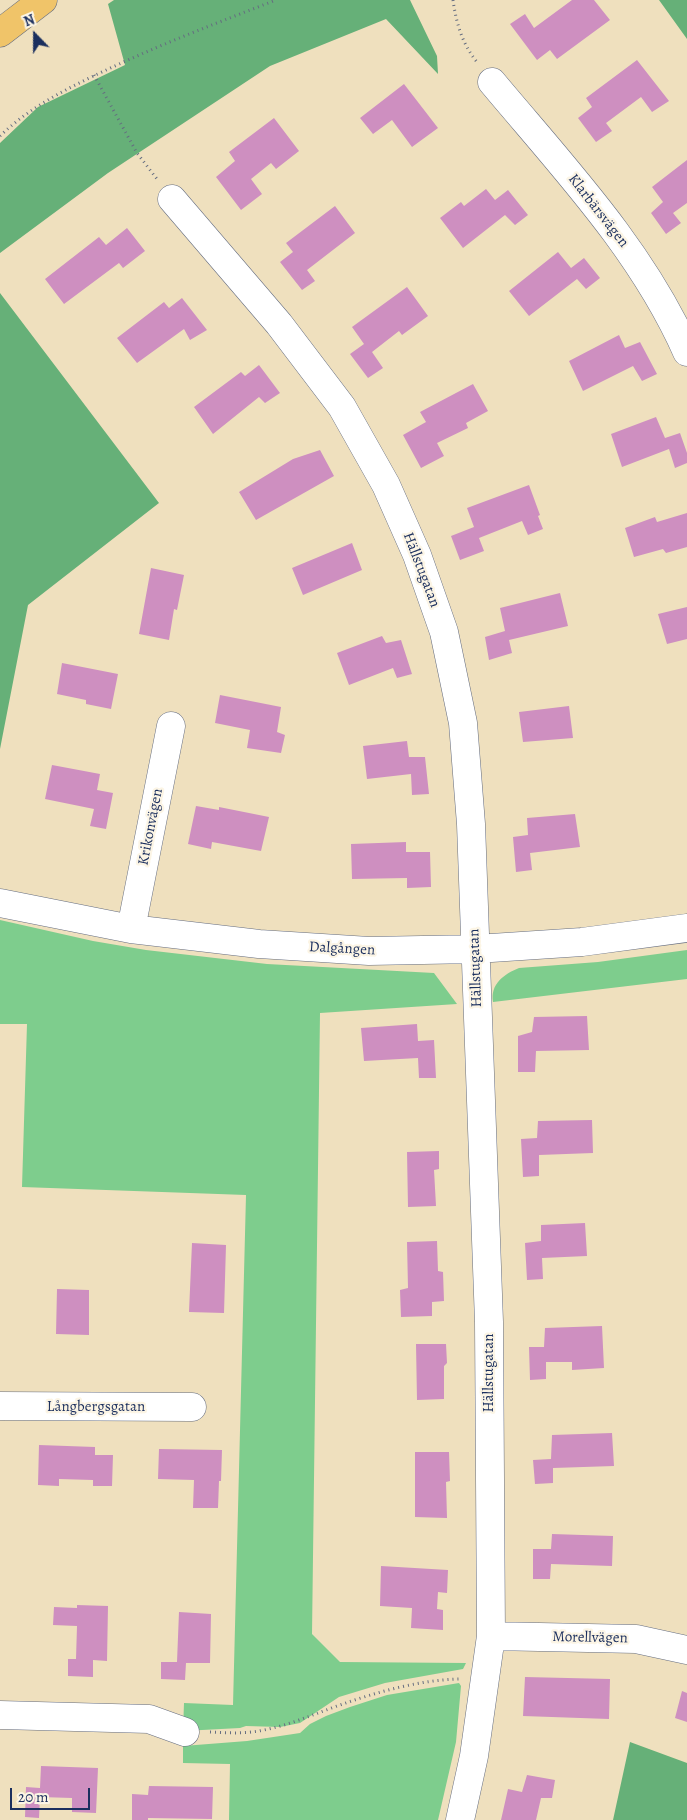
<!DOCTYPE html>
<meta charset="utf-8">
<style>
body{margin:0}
#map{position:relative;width:687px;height:1820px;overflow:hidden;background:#efe0be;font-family:Alegreya,serif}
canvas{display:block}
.north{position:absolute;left:10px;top:10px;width:50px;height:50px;-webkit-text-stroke:4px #fcf5e5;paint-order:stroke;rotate:338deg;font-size:14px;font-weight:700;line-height:20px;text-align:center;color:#1b2f5e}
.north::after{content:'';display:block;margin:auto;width:18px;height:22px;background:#1b2f5e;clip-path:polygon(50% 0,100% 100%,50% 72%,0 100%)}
.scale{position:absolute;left:10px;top:1788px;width:80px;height:22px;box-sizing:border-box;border:2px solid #1b2f5e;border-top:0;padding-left:6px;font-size:15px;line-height:18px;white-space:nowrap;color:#1b2f5e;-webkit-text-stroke:4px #fcf5e5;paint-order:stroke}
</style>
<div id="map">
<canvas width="687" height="1820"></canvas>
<div class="north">N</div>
<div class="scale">20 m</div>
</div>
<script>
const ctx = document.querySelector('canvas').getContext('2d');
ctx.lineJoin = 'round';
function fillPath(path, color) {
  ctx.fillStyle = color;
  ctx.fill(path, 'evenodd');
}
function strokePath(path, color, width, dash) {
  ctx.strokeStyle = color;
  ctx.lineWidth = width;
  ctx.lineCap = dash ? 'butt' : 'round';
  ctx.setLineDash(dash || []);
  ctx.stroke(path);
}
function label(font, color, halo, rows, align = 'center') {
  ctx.font = font + ' Alegreya,serif';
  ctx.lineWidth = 4.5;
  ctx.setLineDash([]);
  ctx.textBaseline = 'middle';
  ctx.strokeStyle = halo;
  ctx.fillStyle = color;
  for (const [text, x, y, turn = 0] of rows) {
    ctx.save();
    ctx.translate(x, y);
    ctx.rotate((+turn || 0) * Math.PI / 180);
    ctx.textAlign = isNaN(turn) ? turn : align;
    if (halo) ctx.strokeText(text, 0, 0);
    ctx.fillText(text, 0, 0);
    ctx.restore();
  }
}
fillPath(new Path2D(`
 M0 920 93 941 146 950 267 964 434 973 457 1004 320 1013 312 1634 340 1662 466 1663 463 1669 385 1683 339 1697 300 1723 280 1727 246 1726 240 1728 183 1731 184 1703 233 1705 246 1195 22 1187 27 1024H0Z
 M687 950V979L493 1002C490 984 504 974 519 968L598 962Z
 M459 1683 461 1686 456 1742 438 1820H229L230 1764 183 1763V1746L247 1741 300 1733 310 1724 326 1716 350 1707 387 1695Z`), '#7ecd8d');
fillPath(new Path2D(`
 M114 0H410L437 56 438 74 386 19 270 66 108 173 0 253V143L38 107 125 65 108 4Z
 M659 0H687V39Z
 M0 293 159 503 28 605 0 749Z
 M630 1742 687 1763V1820H613Z`), '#66b078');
fillPath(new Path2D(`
 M572 0H594L610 20 557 59 550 50 537 60 510 24 525 14 534 28Z
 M637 60 669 101 652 112 641 97 606 123 612 131 596 142 578 118 592 107 586 98Z
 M404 84 438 128 412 147 392 120 373 134 360 118Z
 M274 118 299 151 276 169 271 163 251 179 262 194 241 210 216 177 235 161 229 152Z
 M687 160V203L673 213 681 223 666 234 651 213 663 202 652 187Z
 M486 189 495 200 508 190 528 215 515 225 505 215 463 248 440 218 461 202 464 206Z
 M335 206 355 233 307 270 315 281 302 290 280 262 293 252 286 243Z
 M127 228 145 251 123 268 119 263 64 304 45 279 99 237 106 245Z
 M558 252 571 268 584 258 600 278 586 289 577 279 529 316 509 291Z
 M407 287 428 316 402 335 399 331 372 352 383 368 368 378 350 354 364 344 352 327Z
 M182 298 207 330 190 340 184 329 137 363 117 338 164 302 169 308Z
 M619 335 625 348 640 342 657 374 642 381 633 366 583 391 569 361Z
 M259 365 280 393 265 403 259 397 213 434 194 407 241 372 245 376Z
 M473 384 488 411 466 423 468 428 437 443 444 456 421 468 403 435 426 422 420 412Z
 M656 417 665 438 680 433 687 453V463L675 468 669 449 622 467 611 434Z
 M320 450 334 476 256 520 239 492 293 459Z
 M529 485 540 515 538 516 543 529 528 535 522 521 479 538 484 551 460 560 451 536 474 527 467 508Z
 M687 513V547L666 553 663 549 634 557 625 528 655 517 657 522Z
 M352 543 362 570 303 595 292 568Z
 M151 568 184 575 177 610 174 609 169 640 139 634Z
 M560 593 568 626 509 640 512 653 489 660 485 637 505 631 500 608Z
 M687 607V639L667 644 658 614Z
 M382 636 386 643 401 640 412 674 397 678 393 668 349 685 337 653Z
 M62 663 118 674 111 709 86 704V700L57 694Z
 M220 695 281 707 277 732 285 735 281 753 247 748 250 730 215 723Z
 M569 706 573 738 523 742 519 712Z
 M407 741 409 757H425L429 794 412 795 411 774 367 779 363 746Z
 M52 765 100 774 97 790 113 793 106 829 90 826 94 809 45 799Z
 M196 806 219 810V807L269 817 261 851 212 842 211 849 188 844Z
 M575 814 580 847 530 853 532 870 516 872 513 837 528 835 527 818Z
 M406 842V852H430L431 887 407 888V878L352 879 351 844Z
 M587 1016 589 1050 536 1051 535 1072H518V1036L532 1032 534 1017Z
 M417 1024 418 1041 434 1040 436 1078H419L418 1058 364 1061 361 1028Z
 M592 1120 593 1153 539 1155V1176L523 1177 521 1139 537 1138 538 1121Z
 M439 1151V1169L434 1170 436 1206 408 1207 407 1152Z
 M585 1223 587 1256 542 1258 543 1279 527 1280 525 1243 541 1241V1225Z
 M437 1241 438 1271 443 1272 444 1301 432 1302V1316L401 1317 400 1290 408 1288 407 1242Z
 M192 1243 226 1245 224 1313 189 1312Z
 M57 1289 89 1290V1335L56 1334Z
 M602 1326 604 1368 572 1370V1362H546V1379L530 1380 529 1347H544L545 1328Z
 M416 1344H446L447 1363 444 1366V1399L417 1400Z
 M612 1433 614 1466 553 1468V1483L535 1484 533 1460 551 1459 552 1435Z
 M39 1445 95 1447V1455H113L112 1486H93V1480L59 1479V1486L38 1485Z
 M159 1449 222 1450 221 1481H219L218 1508H193L194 1480 158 1479Z
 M415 1452H449L450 1481 446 1482 447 1518 415 1517Z
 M552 1534 613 1536 612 1566 551 1564 550 1579H533V1549H551Z
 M381 1566 448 1570 447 1593 438 1592 437 1609 443 1610V1630L411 1628 412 1608 380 1606Z
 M77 1605 108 1606 107 1661 93 1660V1677L68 1676V1659H76L77 1626 53 1625 54 1607 77 1608Z
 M179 1612 211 1614 210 1663H186L185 1680 161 1679V1662H177Z
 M525 1677 610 1679 609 1719 523 1716Z
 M682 1691 687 1693V1722L675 1718Z
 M41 1766 98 1768 96 1813 72 1812V1798L40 1797 39 1818 25 1817 26 1787 40 1788Z
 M527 1775 555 1780 552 1798H541L536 1820H501L508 1789 522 1792Z
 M149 1786 213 1787 212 1819 148 1818V1820H132V1794L148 1795Z`), '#ce8fc0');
const minor = new Path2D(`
 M492 82C563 167 642 250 687 352
 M172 199 279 324 342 407 386 485 417 555 444 632 463 723 471 824 489 1322 491 1636 474 1756 460 1820
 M0 903 131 929 259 944 369 951 476 949 582 942 687 928
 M131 929 171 726
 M0 1406 192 1407
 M491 1636 636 1639 687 1650
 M0 1715 149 1719 185 1732`);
const major = new Path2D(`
 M0 33 43 0`);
strokePath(minor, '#656d80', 29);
strokePath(major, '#656d80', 29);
strokePath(new Path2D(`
 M453 0C456 22 462 44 477 62
 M94 75 137 153 157 179
 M0 136C33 104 76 84 117 65 169 41 222 21 276 0
 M210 1732C228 1733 246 1734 264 1730 290 1725 314 1714 340 1705 377 1692 419 1680 459 1679`), '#656d80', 3, [1, 4]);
strokePath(minor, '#fff', 28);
strokePath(major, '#f0c469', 28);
label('15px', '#1b2f5e', '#fcf5e5', [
 ["Klarbärsvägen",598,211,52],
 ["Hällstugatan",421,570,69],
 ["Krikonvägen",151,827,-79],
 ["Dalgången",342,949,3],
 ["Hällstugatan",476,968,-92],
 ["Hällstugatan",489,1373,-90],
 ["Långbergsgatan",96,1407],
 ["Morellvägen",590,1638,1]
]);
</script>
